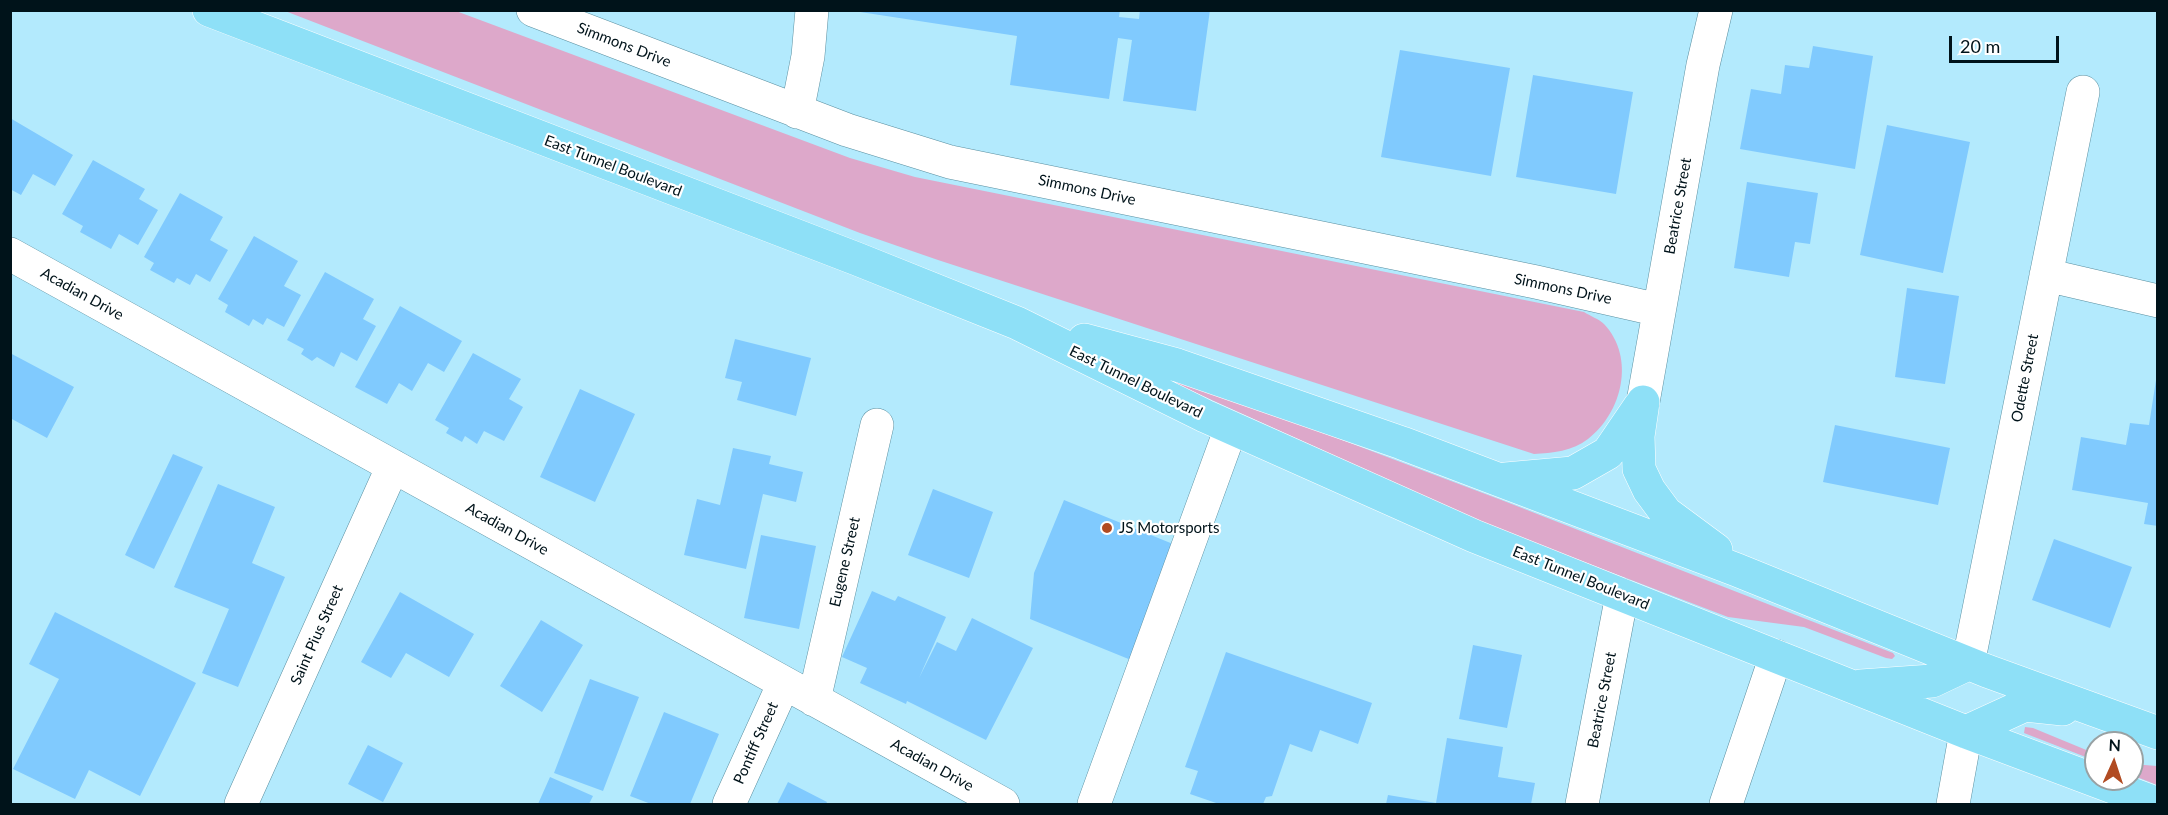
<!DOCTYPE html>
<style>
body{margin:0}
#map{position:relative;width:2168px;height:815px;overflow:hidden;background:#b3eafd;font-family:Lato,sans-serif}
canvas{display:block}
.frame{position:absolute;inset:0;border:12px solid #00131a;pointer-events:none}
.north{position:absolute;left:2084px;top:731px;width:60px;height:60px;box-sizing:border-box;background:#fff;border:2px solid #99a1a3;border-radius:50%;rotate:3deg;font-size:16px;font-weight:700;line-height:24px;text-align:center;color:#00131a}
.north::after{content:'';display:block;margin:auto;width:21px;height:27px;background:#b14b22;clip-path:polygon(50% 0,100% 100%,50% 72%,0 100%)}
.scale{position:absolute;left:1949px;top:36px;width:110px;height:27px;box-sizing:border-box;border:3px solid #00131a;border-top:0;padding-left:8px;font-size:18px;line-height:21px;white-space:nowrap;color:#00131a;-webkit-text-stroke:4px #fff;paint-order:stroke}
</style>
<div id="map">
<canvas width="2168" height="815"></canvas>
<div class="frame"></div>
<div class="north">N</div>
<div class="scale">20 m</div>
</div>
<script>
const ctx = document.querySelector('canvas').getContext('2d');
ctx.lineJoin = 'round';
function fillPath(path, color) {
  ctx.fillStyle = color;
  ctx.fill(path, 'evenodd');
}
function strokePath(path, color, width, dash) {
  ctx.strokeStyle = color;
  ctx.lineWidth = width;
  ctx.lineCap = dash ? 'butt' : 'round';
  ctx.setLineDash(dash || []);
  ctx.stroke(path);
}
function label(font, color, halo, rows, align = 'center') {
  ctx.font = font + ' Lato,sans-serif';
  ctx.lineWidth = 4.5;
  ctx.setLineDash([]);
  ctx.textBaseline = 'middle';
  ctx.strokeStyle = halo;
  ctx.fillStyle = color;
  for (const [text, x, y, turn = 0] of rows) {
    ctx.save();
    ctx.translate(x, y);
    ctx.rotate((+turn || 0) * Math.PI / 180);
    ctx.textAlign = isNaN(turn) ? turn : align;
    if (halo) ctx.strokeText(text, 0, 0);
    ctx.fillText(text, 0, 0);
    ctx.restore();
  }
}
fillPath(new Path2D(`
 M285 11H456L850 158 915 177 1584 312C1590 316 1599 319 1604 324 1636 358 1622 413 1588 439 1573 451 1552 453 1534 454L938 260 860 233Z
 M1167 374 1504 501 1893 653 1895 656 1892 659 1886 658 1804 627 1728 617 1490 526 1161 377Z
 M2025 727 2033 728 2096 754V761L2024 733Z
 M2132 764 2157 766V785L2132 775Z`), '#dda8ca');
fillPath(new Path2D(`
 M847 10H1120L1119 17 1139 19 1140 10H1210L1196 111 1123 101 1132 40 1118 38 1109 99 1010 85 1017 36Z
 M1813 46 1873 56 1855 169 1740 149 1751 89 1781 94 1785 65 1809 68Z
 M1400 50 1510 68 1491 176 1381 157Z
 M1533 75 1633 92 1616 194 1516 177Z
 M10 118 73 155 55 186 33 174 21 195 10 189Z
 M1887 125 1970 142 1943 273 1860 255Z
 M93 160 145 189 139 199 158 210 138 245 119 234 111 249 80 232 83 226 62 214Z
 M1747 182 1818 193 1810 244 1795 242 1789 277 1734 268Z
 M180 193 223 217 210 240 228 250 210 282 196 274 190 285 177 278 174 283 150 270 154 263 144 257Z
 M254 236 298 261 284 286 301 295 284 327 267 318 263 325 253 319 249 326 225 312 228 305 218 299Z
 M325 272 374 299 363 319 376 326 357 361 341 352 334 367 317 357 312 361 301 354 304 349 287 340Z
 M1907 288 1959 296 1945 384 1895 377Z
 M400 306 462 341 444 372 428 363 412 391 399 383 387 404 355 387Z
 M735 339 811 358 796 416 737 400 742 382 725 378Z
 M10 353 74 387 47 438 10 418Z
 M473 353 521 379 509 399 523 407 504 441 484 431 477 444 465 436 462 442 446 433 449 428 435 420Z
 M2156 380 2158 381V526L2144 524 2148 503 2072 490 2081 437 2126 445 2130 423 2149 425Z
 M580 389 635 414 595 502 540 477Z
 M1835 425 1950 448 1938 505 1823 482Z
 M733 448 771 456 769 464 803 472 796 502 763 494 746 569 684 555 697 499 720 505Z
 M173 454 203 467 154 569 125 555Z
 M218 484 275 507 252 563 285 577 238 687 202 673 229 609 174 587Z
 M933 489 993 512 969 578 908 555Z
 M1064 500 1178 546 1131 660 1030 619 1034 573Z
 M761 535 816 546 799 629 744 618Z
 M2054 539 2132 567 2110 628 2032 600Z
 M872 591 895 601 898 596 946 617 919 678 937 642 956 651 972 618 1033 648 986 740 907 701 906 704 860 683 867 668 842 657Z
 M400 592 474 634 449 677 406 653 391 678 361 662Z
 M55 612 196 683 140 796 89 770 75 799 13 769 59 679 29 664Z
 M541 620 583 645 542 712 500 686Z
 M1473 645 1522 655 1507 728 1459 719Z
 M1226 652 1372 703 1358 744 1320 730 1312 752 1290 744 1272 796 1266 797 1263 804H1219L1190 794 1198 771 1185 767Z
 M590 679 639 697 603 791 554 773Z
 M664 712 719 734 690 804H651L630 796Z
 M1447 738 1503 747 1498 777 1535 783 1531 804H1386L1388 795 1436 803Z
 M368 745 403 763 383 802 348 784Z
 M550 777 593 796 589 804H538Z
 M788 782 827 802 826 804H777Z`), '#80cafe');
const minor = new Path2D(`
 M533 10 847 130 950 162 1536 282 1659 310
 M797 112 808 56 812 10
 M10 254 1003 804
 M2046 275 2158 301
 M1643 402 1703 65 1716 10
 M1968 664 2083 92
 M814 700 877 425
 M241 804 393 466
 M729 804 784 683
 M1094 804 1231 428
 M1582 804 1622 595
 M1726 804 1776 656
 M1953 804 1966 732`);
const major = new Path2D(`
 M209 10 857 259 1017 323 1205 416 1474 536 1966 732 2158 804
 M1084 340 1177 365 1402 443 1737 570 1987 671 2158 733
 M1643 402 1638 436 1639 469 1649 490 1666 513 1716 550
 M1506 479 1573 473 1608 453 1640 406
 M1861 686 1932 681 1968 664
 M1966 732 2025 705 2063 709`);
strokePath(minor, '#5a8fa0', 34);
strokePath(major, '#fff', 34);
strokePath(minor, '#fff', 33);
strokePath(major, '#8ee0f7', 33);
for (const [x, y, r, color] of [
 [1107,528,6,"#b14b22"]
]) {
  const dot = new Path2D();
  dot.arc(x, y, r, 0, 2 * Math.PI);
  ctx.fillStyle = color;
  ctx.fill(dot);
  strokePath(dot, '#fff', 2);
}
label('15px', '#00131a', '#fff', [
 ["Simmons Drive",624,45,21],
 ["East Tunnel Boulevard",613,166,21],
 ["Simmons Drive",1087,190,12],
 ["Beatrice Street",1678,206,-80],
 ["Simmons Drive",1563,289,12],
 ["Acadian Drive",82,294,29],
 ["Odette Street",2025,378,-79],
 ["East Tunnel Boulevard",1136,382,26],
 ["Acadian Drive",507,529,29],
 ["Eugene Street",845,562,-77],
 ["East Tunnel Boulevard",1581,578,22],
 ["Saint Pius Street",317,635,-66],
 ["Beatrice Street",1602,700,-79],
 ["Pontiff Street",756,743,-66],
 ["Acadian Drive",932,765,29]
]);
label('15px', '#00131a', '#fff', [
 ["JS Motorsports",1119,528]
], 'left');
</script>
